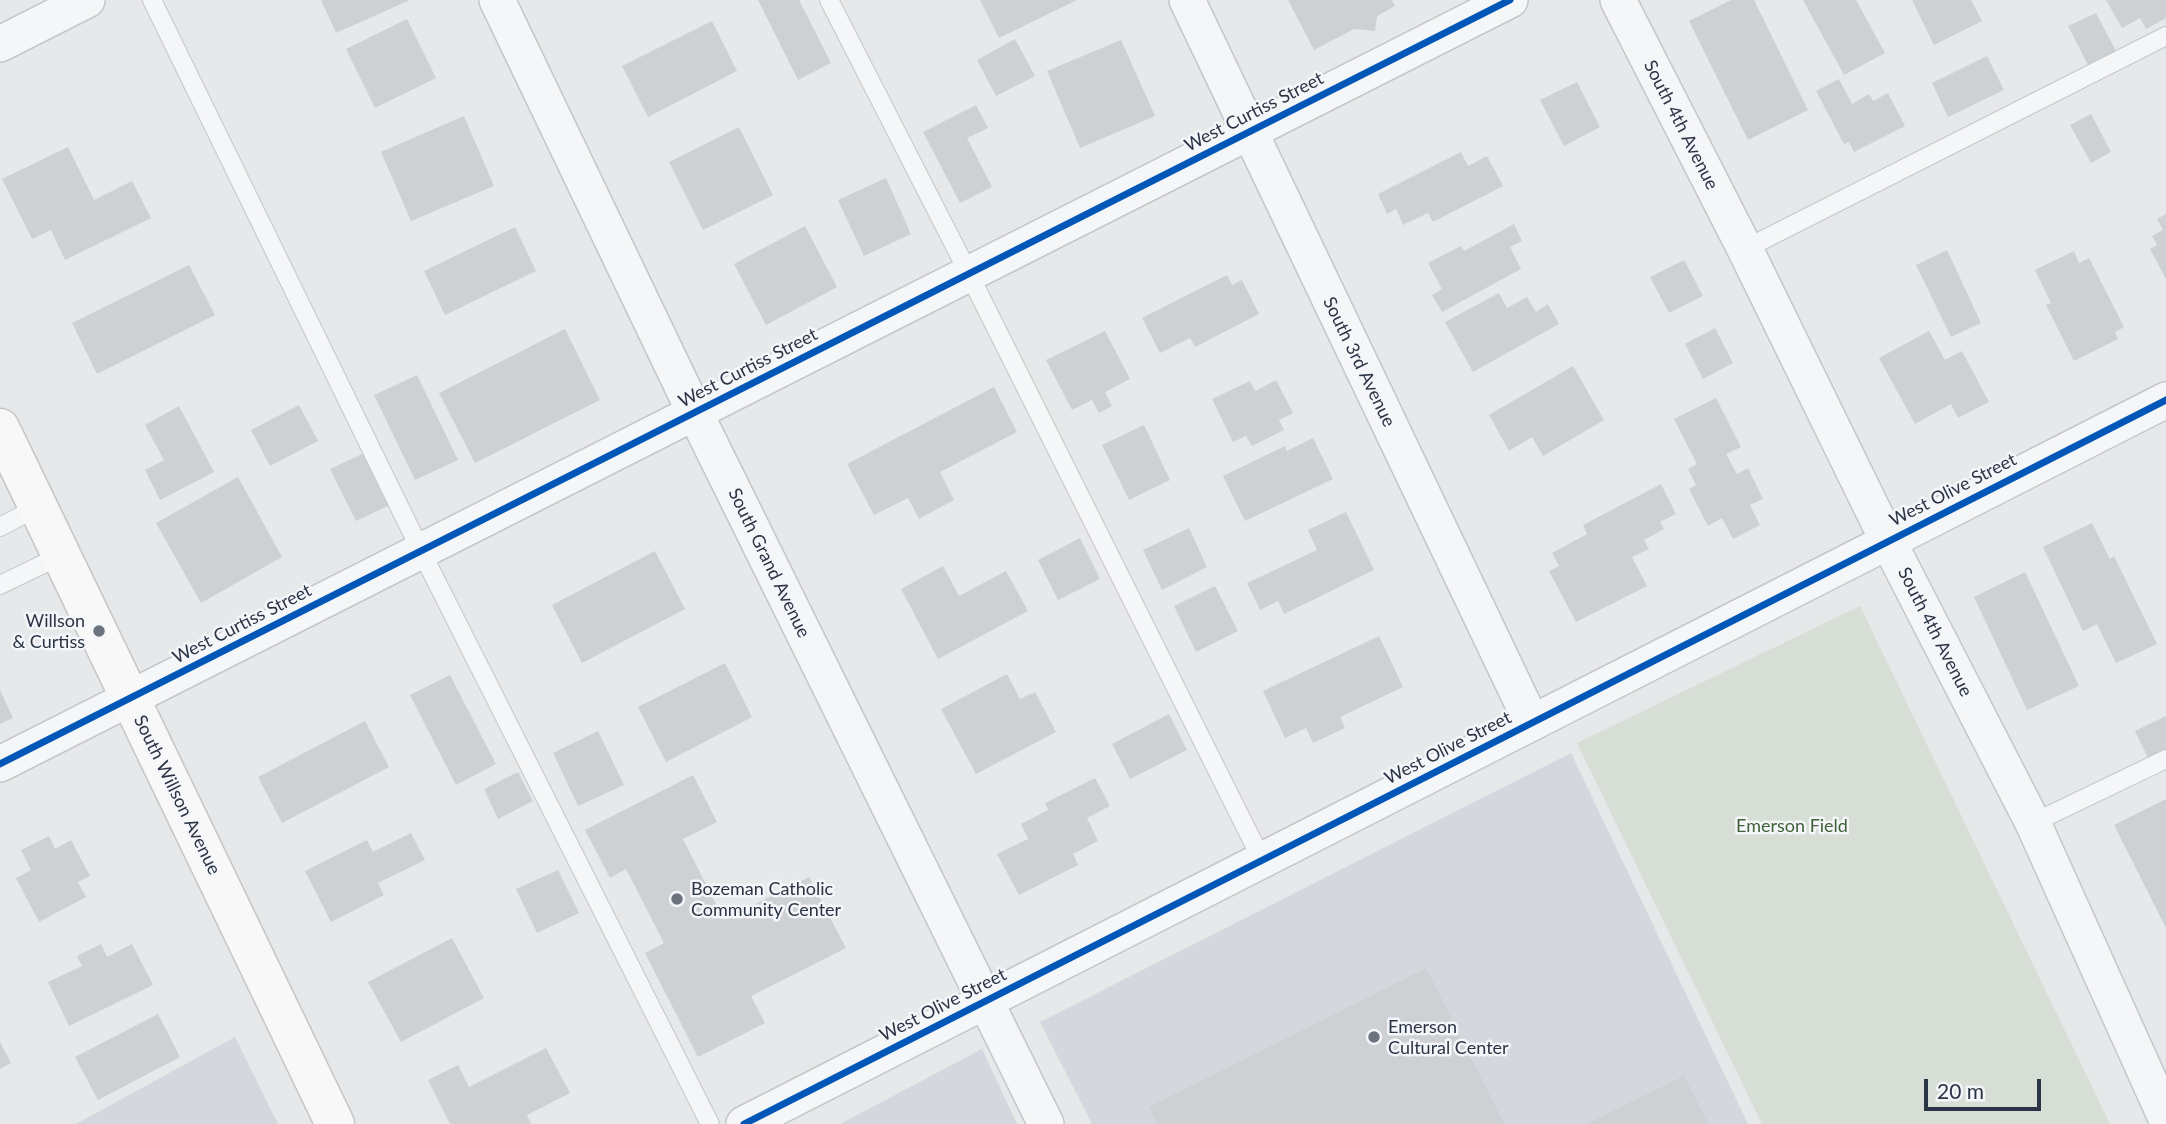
<!DOCTYPE html>
<style>
body{margin:0}
#map{position:relative;width:2166px;height:1124px;overflow:hidden;background:#e6e8ea;font-family:Lato,sans-serif}
canvas{display:block}
.scale{position:absolute;left:1924px;top:1079px;width:117px;height:32px;box-sizing:border-box;border:4px solid #2b3445;border-top:0;padding-left:9px;font-size:21px;line-height:24px;white-space:nowrap;color:#2b3445;-webkit-text-stroke:5px #f4f6f9;paint-order:stroke}
</style>
<div id="map">
<canvas width="2166" height="1124"></canvas>
<div class="scale">20 m</div>
</div>
<script>
const ctx = document.querySelector('canvas').getContext('2d');
ctx.lineJoin = 'round';
function fillPath(path, color) {
  ctx.fillStyle = color;
  ctx.fill(path, 'evenodd');
}
function strokePath(path, color, width, dash) {
  ctx.strokeStyle = color;
  ctx.lineWidth = width;
  ctx.lineCap = dash ? 'butt' : 'round';
  ctx.setLineDash(dash || []);
  ctx.stroke(path);
}
function label(font, color, halo, rows, align = 'center') {
  ctx.font = font + ' Lato,sans-serif';
  ctx.lineWidth = 5;
  ctx.setLineDash([]);
  ctx.textBaseline = 'middle';
  ctx.strokeStyle = halo;
  ctx.fillStyle = color;
  for (const [text, x, y, turn = 0] of rows) {
    ctx.save();
    ctx.translate(x, y);
    ctx.rotate((+turn || 0) * Math.PI / 180);
    ctx.textAlign = isNaN(turn) ? turn : align;
    if (halo) ctx.strokeText(text, 0, 0);
    ctx.fillText(text, 0, 0);
    ctx.restore();
  }
}
fillPath(new Path2D(`
 M1571 753 1748 1124H1092L1040 1022Z
 M235 1037 278 1124H76Z
 M982 1049 1017 1124H840Z`), '#d4d7dd');
fillPath(new Path2D(`
 M1860 606 2110 1124H1762L1577 743Z`), '#d6ded6');
fillPath(new Path2D(`
 M321 0H410L336 33Z
 M758 0H799L831 63 798 80Z
 M980 0H1077L999 38Z
 M1288 0H1392L1395 6 1377 16 1375 31 1354 29 1314 50Z
 M1731 0H1754L1808 110 1748 140 1689 21Z
 M1803 0H1856L1885 53 1844 75Z
 M1912 0H1971L1982 21 1934 45Z
 M2106 0H2166V18L2146 29 2140 18 2122 28Z
 M2096 13 2116 51 2088 65 2068 26Z
 M407 19 436 78 375 108 346 49Z
 M712 21 737 71 648 117 622 66Z
 M1015 39 1035 76 996 96 977 60Z
 M1121 40 1155 116 1080 148 1047 71Z
 M1987 56 2004 90 1948 117 1932 83Z
 M1839 79 1852 104 1869 94 1873 101 1888 93 1905 126 1854 152 1849 142 1844 144 1816 91Z
 M1577 82 1600 127 1564 146 1540 100Z
 M976 105 988 128 967 138 992 187 960 203 923 132Z
 M2091 114 2111 152 2091 163 2070 125Z
 M464 116 494 186 411 221 381 152Z
 M739 127 773 195 703 230 669 162Z
 M68 147 94 200 132 181 151 218 65 260 51 230 32 239 2 179Z
 M1461 152 1468 166 1487 156 1503 186 1433 222 1428 213 1403 225 1396 209 1387 214 1378 194Z
 M886 178 911 234 864 256 838 200Z
 M2166 214V279L2150 249 2157 245 2152 236 2163 230 2157 219Z
 M1514 224 1522 241 1510 247 1521 269 1442 312 1432 295 1442 289 1428 263 1461 246 1464 251Z
 M805 226 837 287 766 325 734 264Z
 M515 227 536 271 445 315 424 271Z
 M1947 250 1981 323 1951 337 1916 265Z
 M2074 251 2079 263 2089 258 2124 327 2115 332 2118 339 2074 361 2046 305 2051 303 2035 270Z
 M1684 260 1703 296 1669 313 1650 277Z
 M189 265 215 315 97 374 72 323Z
 M1227 275 1232 285 1242 280 1259 314 1195 347 1190 338 1160 353 1142 318Z
 M1499 293 1507 308 1527 297 1536 312 1548 304 1559 324 1473 372 1445 322Z
 M1715 328 1733 363 1703 379 1685 344Z
 M565 329 600 400 475 463 439 393Z
 M1105 331 1130 379 1105 392 1112 406 1099 413 1092 400 1072 410 1046 360Z
 M1929 331 1945 360 1962 351 1989 402 1958 418 1951 404 1915 424 1879 358Z
 M1573 366 1604 420 1543 456 1532 437 1509 451 1489 415Z
 M417 375 458 460 415 480 374 395Z
 M1276 380 1293 413 1279 420 1284 430 1252 446 1246 436 1233 442 1212 399 1250 381 1255 391Z
 M994 387 1017 432 940 472 954 500 919 519 908 498 874 515 847 464Z
 M1716 398 1741 447 1726 454 1737 474 1748 468 1763 499 1750 505 1760 525 1733 539 1722 518 1708 526 1689 489 1696 485 1688 469 1697 464 1674 419Z
 M299 405 318 441 270 466 251 430Z
 M179 406 214 472 160 500 145 470 164 460 145 425Z
 M1144 425 1170 480 1129 500 1102 445Z
 M1313 438 1333 479 1245 521 1223 476 1285 446 1287 451Z
 M364 453 390 505 356 521 330 469Z
 M238 477 282 557 201 603 156 523Z
 M1661 484 1676 514 1660 522 1664 529 1644 540 1649 549 1632 557 1647 586 1576 622 1549 571 1559 566 1552 553 1587 534 1583 525Z
 M1346 512 1374 570 1284 614 1278 601 1260 610 1247 583 1317 550 1308 530Z
 M2092 523 2110 559 2114 556 2157 644 2116 663 2097 624 2083 631 2043 547Z
 M1189 528 1207 567 1162 590 1143 550Z
 M1080 538 1100 579 1058 600 1038 560Z
 M655 551 685 609 582 663 552 605Z
 M943 566 959 596 1006 571 1028 611 938 659 901 589Z
 M2025 572 2079 686 2027 710 1974 597Z
 M1215 586 1238 631 1196 652 1174 606Z
 M1379 636 1403 687 1340 717 1345 728 1313 743 1306 728 1285 738 1263 691Z
 M725 663 752 717 666 762 638 707Z
 M1007 674 1020 699 1035 692 1056 732 976 774 941 709Z
 M450 675 496 764 456 785 410 695Z
 M0 690 13 718 0 724Z
 M1169 714 1187 750 1130 779 1112 744Z
 M2166 716V754L2150 762 2135 731Z
 M365 721 389 767 282 823 258 777Z
 M598 731 624 785 578 806 553 753Z
 M518 772 533 801 498 819 484 789Z
 M693 775 717 822 683 839 724 920 809 877 846 948 751 996 765 1023 698 1057 645 953 664 943 626 869 610 878 585 830Z
 M1095 778 1110 806 1087 818 1098 841 1073 854 1078 865 1019 895 997 854 1028 839 1021 824 1048 810 1045 803Z
 M2166 799V928L2114 825Z
 M411 833 425 860 378 883 384 895 331 922 305 871 367 840 373 852Z
 M49 836 55 849 71 840 90 876 78 882 86 897 39 922 16 878 31 870 21 850Z
 M558 870 579 913 537 933 516 889Z
 M452 938 484 998 401 1042 368 982Z
 M101 944 107 957 132 944 153 985 69 1026 48 982 82 966 77 956Z
 M1426 968 1504 1124H1158L1149 1107Z
 M158 1014 180 1057 98 1100 75 1057Z
 M0 1042 11 1063 0 1069Z
 M546 1048 570 1093 527 1115 531 1124H450L428 1080 458 1065 469 1087Z
 M1684 1076 1708 1124H1587Z`), '#ced0d3');
const service = new Path2D(`
 M152 0 421 551 710 1124
 M829 0 969 274 1262 860
 M1745 249 2166 36
 M0 527 38 507
 M0 585 62 555
 M2033 823 2166 759`);
const minor = new Path2D(`
 M497 0 695 413 1046 1124
 M1187 0 1532 723
 M1618 0 1745 249 1888 541 2033 823 2166 1118
 M0 44 87 0
 M0 764 1510 0
 M744 1124 2166 400`);
const secondary = new Path2D(`
 M0 428 335 1124`);
strokePath(service, '#c4c6c8', 20);
strokePath(minor, '#c4c6c8', 38);
strokePath(secondary, '#c4c6c8', 41);
strokePath(service, '#f5f6f7', 18);
strokePath(minor, '#f5f6f7', 35);
strokePath(secondary, '#f8f8f8', 38);
strokePath(new Path2D(`
 M0 764 1510 0
 M744 1124 2166 400`), '#0057b8', 7);
for (const [x, y, r, color] of [
 [99,631,7,"#6c737f"],
 [677,899,7,"#6c737f"],
 [1374,1037,7,"#6c737f"]
]) {
  const dot = new Path2D();
  dot.arc(x, y, r, 0, 2 * Math.PI);
  ctx.fillStyle = color;
  ctx.fill(dot);
  strokePath(dot, '#f4f6f9', 2.5);
}
label('18px', '#2b3445', '#f4f6f9', [
 ["West Curtiss Street",1254,112,-27],
 ["South 4th Avenue",1681,125,63],
 ["South 3rd Avenue",1359,362,64],
 ["West Curtiss Street",748,368,-27],
 ["West Olive Street",1953,490,-27],
 ["South Grand Avenue",769,563,64],
 ["West Curtiss Street",242,624,-27],
 ["South 4th Avenue",1935,632,63],
 ["West Olive Street",1448,748,-27],
 ["South Willson Avenue",177,795,64],
 ["West Olive Street",943,1005,-27]
]);
label('18px', '#2b3445', '#f4f6f9', [
 ["Willson",85,621,"right"],
 ["& Curtiss",85,642,"right"],
 ["Bozeman Catholic",691,889],
 ["Community Center",691,910],
 ["Emerson",1388,1027],
 ["Cultural Center",1388,1048]
], 'left');
label('18px', '#3f6138', '#f4f6f9', [
 ["Emerson Field",1792,826]
]);
</script>
